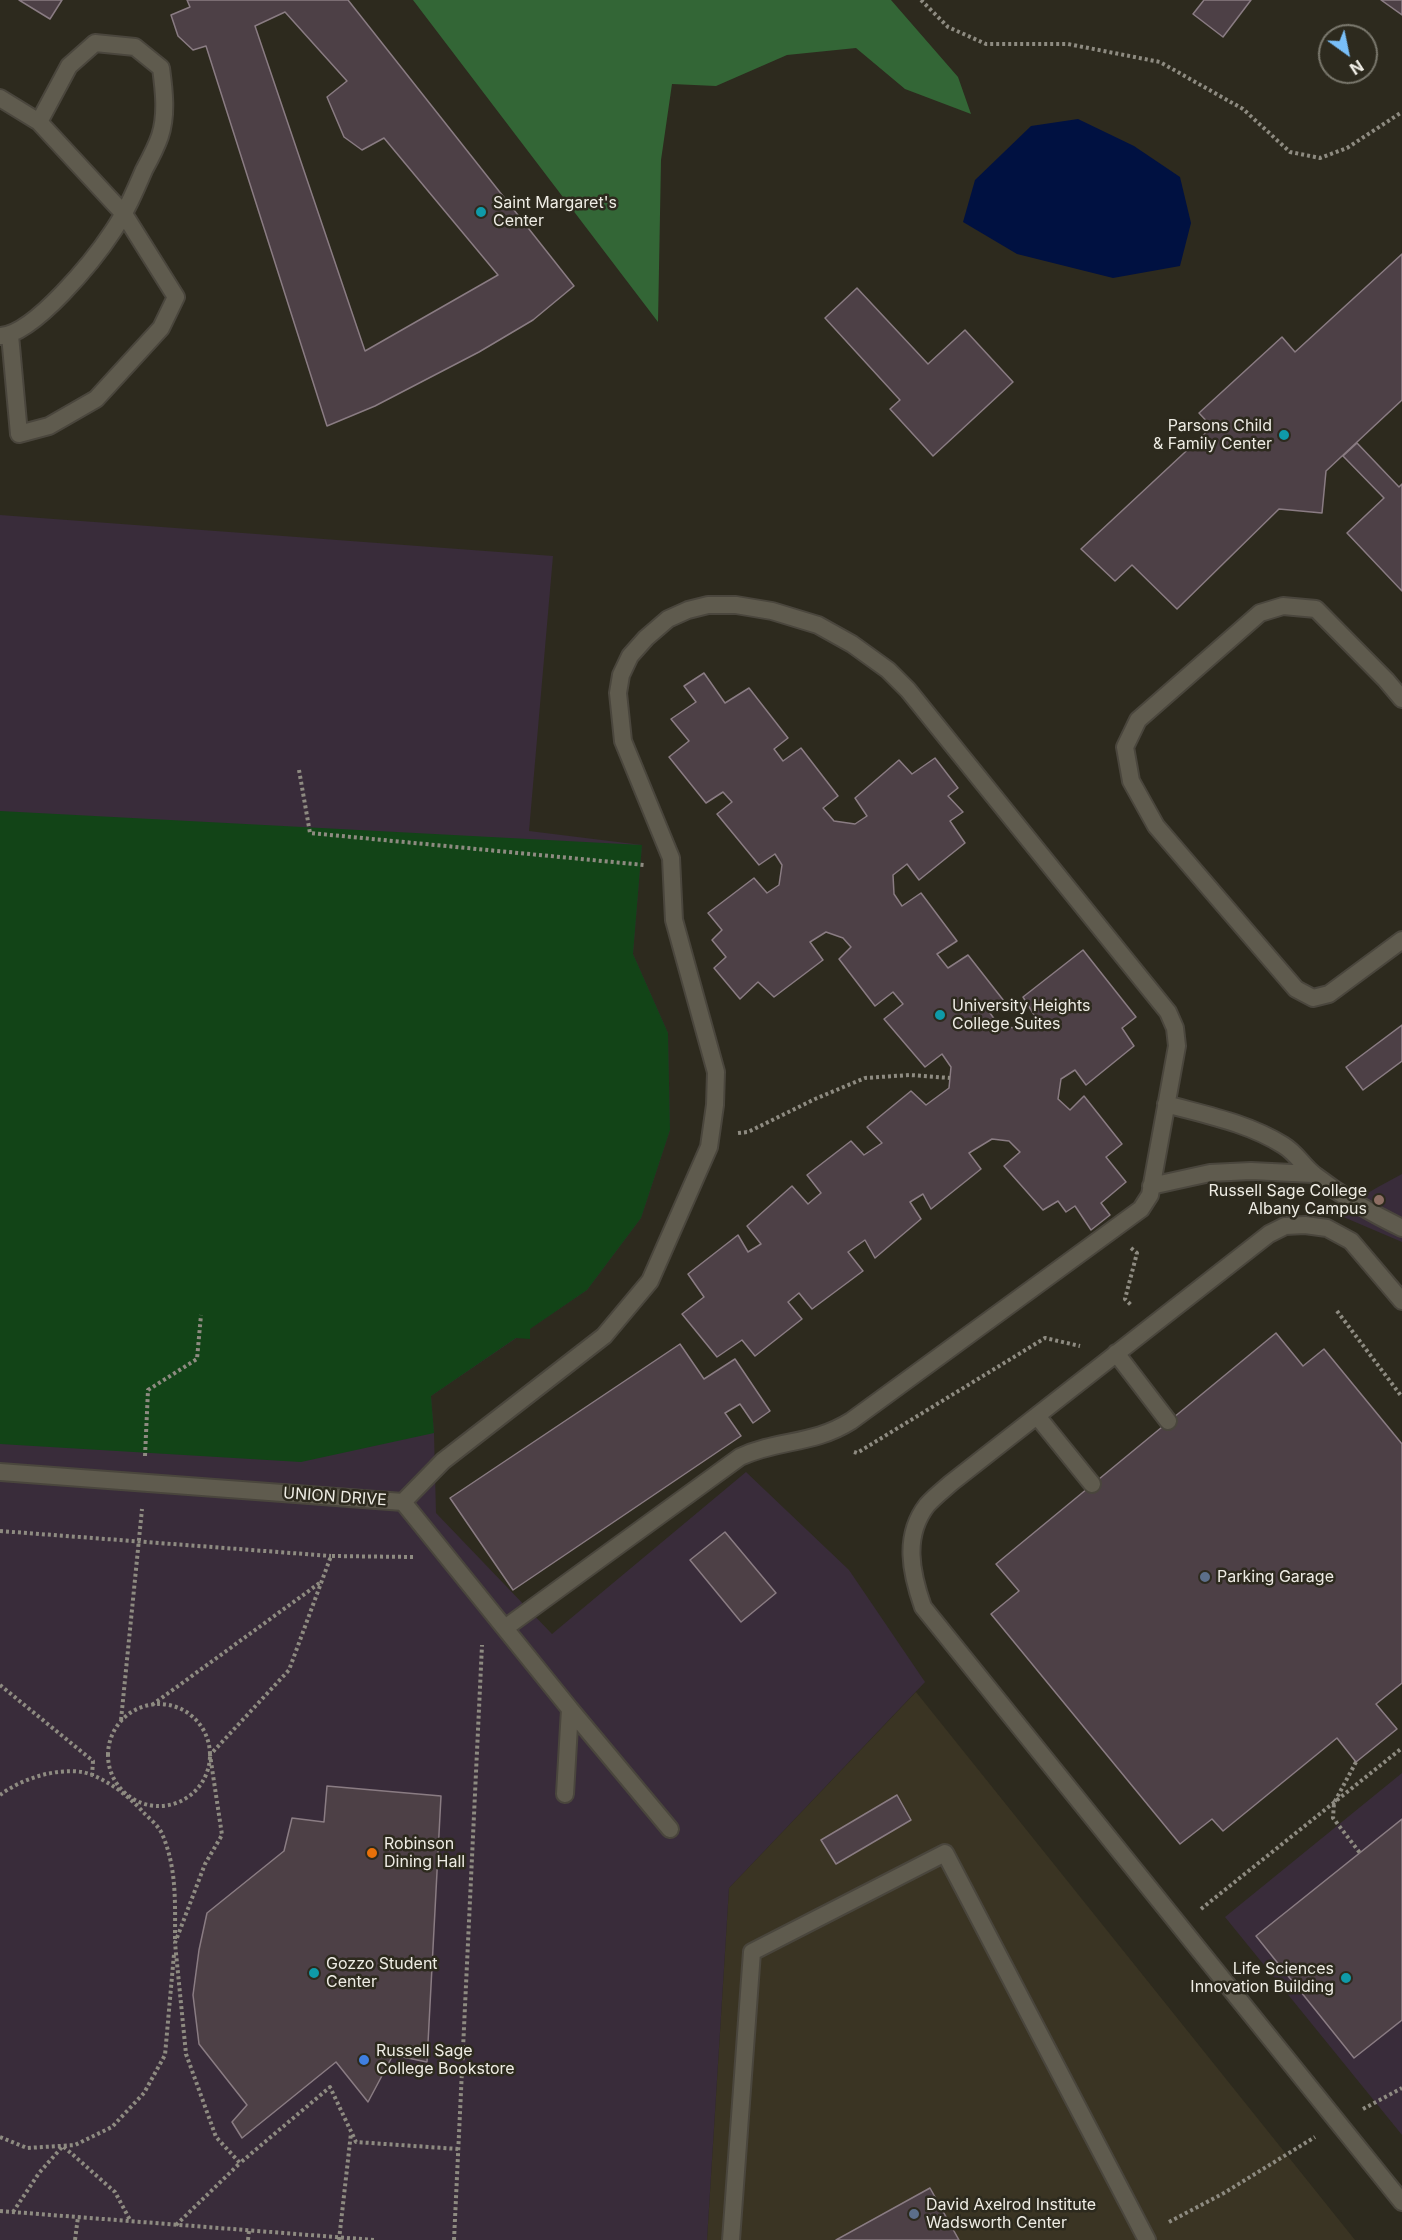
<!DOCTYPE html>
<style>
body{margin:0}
#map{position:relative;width:1402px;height:2240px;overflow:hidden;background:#2d2a1e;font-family:Inter,sans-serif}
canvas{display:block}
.north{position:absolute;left:1318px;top:24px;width:60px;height:60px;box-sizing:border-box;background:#2d2a1e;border:2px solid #7a786d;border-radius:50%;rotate:147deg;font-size:16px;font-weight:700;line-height:24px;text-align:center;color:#eeece4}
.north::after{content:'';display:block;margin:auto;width:21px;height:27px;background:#79bff8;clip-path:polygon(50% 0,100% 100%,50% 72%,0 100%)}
</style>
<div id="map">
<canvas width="1402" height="2240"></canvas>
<div class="north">N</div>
</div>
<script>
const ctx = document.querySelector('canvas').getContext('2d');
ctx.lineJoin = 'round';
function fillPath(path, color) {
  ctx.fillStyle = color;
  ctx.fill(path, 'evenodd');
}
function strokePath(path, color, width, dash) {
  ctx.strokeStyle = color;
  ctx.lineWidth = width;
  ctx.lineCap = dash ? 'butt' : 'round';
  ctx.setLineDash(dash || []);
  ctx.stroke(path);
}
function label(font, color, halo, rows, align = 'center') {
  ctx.font = font + ' Inter,sans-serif';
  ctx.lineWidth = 5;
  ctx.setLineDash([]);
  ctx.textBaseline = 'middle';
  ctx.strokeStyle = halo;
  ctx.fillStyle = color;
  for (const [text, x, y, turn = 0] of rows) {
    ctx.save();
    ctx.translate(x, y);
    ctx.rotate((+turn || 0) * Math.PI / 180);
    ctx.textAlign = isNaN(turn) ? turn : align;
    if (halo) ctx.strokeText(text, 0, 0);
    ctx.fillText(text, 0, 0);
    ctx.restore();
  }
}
fillPath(new Path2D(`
 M916 1692 1355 2240H707L729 1888Z`), '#3a3423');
fillPath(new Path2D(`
 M0 515 553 556 529 831 642 845 633 954 668 1033 670 1130 641 1218 587 1290 431 1396 434 1433 436 1513 552 1634 746 1472 849 1570 925 1682 729 1888 707 2240H0Z
 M1402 1174V1242L1334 1213 1378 1187Z
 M1402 1773V2135L1225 1917Z`), '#392c3a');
fillPath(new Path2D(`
 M0 811 642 845 633 954 668 1033 670 1130 641 1218 587 1290 530 1329V1339L516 1338 431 1396 434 1433 301 1462 0 1444Z`), '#124417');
fillPath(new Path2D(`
 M413 0H891L958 77 971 114 905 89 856 48 787 55 716 86 672 84 661 160 658 322Z`), '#336636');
fillPath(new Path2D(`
 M1078 119 1134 146 1180 177 1191 223 1180 266 1113 278 1017 254 963 222 975 180 1031 126Z`), '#001141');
const building = new Path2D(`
 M19 0H62L50 19Z
 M187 0H348L574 286 533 320 479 352 375 406 327 426 206 46 193 50 178 36 171 15 190 7ZM285 12 347 81 327 97 344 137 362 150 384 138 498 275 365 351 255 26Z
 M1204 0H1251L1223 37 1193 14Z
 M1381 0H1402V15Z
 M1402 254V400L1326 471 1322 513 1279 509 1177 609 1132 565 1115 581 1081 549 1212 427 1199 413 1282 337 1295 352Z
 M857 288 928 364 965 330 1013 382 933 456 890 409 900 400 825 318Z
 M1357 443 1399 487 1402 484V591L1347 533 1384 498 1343 456Z
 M704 673 725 703 749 688 788 738 774 749 783 761 801 748 838 796 823 808 834 821 855 824 867 816 855 798 899 760 912 774 935 758 958 788 948 796 963 812 950 821 965 843 919 880 907 864 893 875 894 894 902 906 921 893 957 941 937 954 948 968 968 955 1004 1001 990 1013 1000 1027 1020 1028 1036 1018 1023 997 1083 950 1136 1017 1122 1028 1134 1046 1086 1085 1075 1070 1061 1079 1058 1099 1070 1110 1084 1096 1122 1144 1106 1157 1126 1182 1101 1203 1110 1215 1091 1230 1075 1206 1066 1212 1058 1201 1043 1210 1004 1166 1020 1152 1009 1141 992 1139 969 1153 981 1169 931 1209 923 1194 910 1202 921 1219 875 1258 865 1240 848 1252 863 1271 812 1309 799 1293 788 1302 802 1319 755 1356 742 1340 717 1357 682 1314 704 1297 688 1274 738 1235 748 1252 761 1244 747 1226 792 1186 808 1204 821 1193 807 1175 851 1141 864 1155 882 1143 867 1127 911 1091 926 1105 949 1088 951 1067 942 1054 925 1067 884 1019 903 1004 893 992 875 1006 839 959 851 947 843 938 826 932 810 942 823 960 774 997 758 982 740 999 714 968 726 957 712 940 722 930 708 913 754 878 767 893 779 885 782 865 775 854 759 865 717 814 732 802 723 792 706 803 669 757 689 741 671 719 696 702 684 686Z
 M1402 1025V1061L1363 1090 1346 1067Z
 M1276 1333 1303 1366 1324 1349 1402 1444V1683L1376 1704 1397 1729 1356 1762 1337 1738 1223 1831 1212 1819 1180 1844 991 1614 1019 1591 996 1564Z
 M680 1344 704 1379 735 1359 770 1411 753 1423 740 1404 725 1413 741 1436 513 1590 450 1498Z
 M725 1532 776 1593 741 1622 690 1560Z
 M327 1786 441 1796 427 2062 393 2055 368 2102 336 2062 242 2138 232 2122 247 2105 199 2044 193 1995 199 1950 207 1913 284 1851 292 1818 324 1822Z
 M897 1795 911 1820 836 1864 821 1840Z
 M1402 1819V2020L1354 2058 1256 1936Z
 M930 2188 959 2240H836Z`);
fillPath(building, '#4d4046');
strokePath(building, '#8a7c83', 1.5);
const service = new Path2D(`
 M0 98 39 122 124 214 176 297 161 328 96 399 49 426 19 434 10 335
 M1 336C35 333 94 260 113 231 126 212 135 191 144 170 150 159 156 148 160 136 167 115 164 90 161 68L135 47 95 43 69 66 39 122
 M1402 699 1386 680 1316 609 1283 606 1260 613 1138 720 1125 747 1131 781 1156 826 1296 989 1313 998 1329 994 1402 940
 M1166 1104C1206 1115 1248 1123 1283 1145 1298 1154 1303 1167 1316 1176 1343 1197 1371 1213 1402 1228
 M1151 1186 1210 1173 1251 1171 1313 1174
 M1402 1301 1351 1241 1327 1228 1305 1225 1285 1226 1269 1234 951 1483C943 1490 934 1497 927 1505 903 1536 911 1573 923 1607L1402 2202
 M1116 1353 1168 1421
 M1037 1416 1092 1484
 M0 1472 403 1502 570 1709
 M403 1502 443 1461 604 1336 650 1281 709 1147 715 1105 716 1072 674 920 671 858 623 741 618 693 621 675 630 656 646 638 668 619 688 610 708 605H736L772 611 818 625 852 644 888 670 908 690 1168 1012 1175 1028 1177 1046 1150 1195 1141 1209 851 1421C813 1445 779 1439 740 1457L505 1628
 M565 1794 570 1709 670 1829
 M731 2240 752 1952 945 1853 1147 2240`);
strokePath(service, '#4a463d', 20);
strokePath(new Path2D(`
 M921 0 948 27 986 44H1068L1160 62 1243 109 1290 152 1320 158 1347 148 1402 112
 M299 770 310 833 644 865
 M738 1133 748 1132 815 1099 865 1078 910 1075 950 1078
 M1131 1248 1137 1253 1125 1299 1132 1306
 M1337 1311 1402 1397
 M854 1452 857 1453 1045 1338 1080 1346
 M145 1456 148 1390 197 1359 201 1315
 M0 1531 331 1556
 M413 1557 331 1556 289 1670 210 1755 222 1835 205 1864 175 1943 186 2054 216 2137 240 2163 330 2087 356 2142 458 2149
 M0 1685 93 1761 92 1776
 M108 1755a51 51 0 1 1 102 0a51 51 0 1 1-102 0Z
 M152 1705 321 1582
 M121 1720 142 1509
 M1356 1762 1334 1803 1333 1818 1360 1853
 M0 1795C21 1779 55 1768 82 1772 103 1776 129 1796 143 1812 150 1819 160 1827 163 1836 177 1870 175 1905 175 1941
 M1201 1909 1402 1748
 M1363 2109 1402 2088
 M0 2137 27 2148 75 2145 112 2127 144 2093 165 2055 174 1954
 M0 2211 374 2240
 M13 2212 39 2173 63 2146 115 2192 130 2220
 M1169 2222 1224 2193 1315 2137
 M176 2225 240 2163
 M75 2240 78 2217
 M248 2240 249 2231
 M339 2240 351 2133
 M454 2240 482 1645`), '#8e8b81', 4, [3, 3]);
strokePath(service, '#5f5b4e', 16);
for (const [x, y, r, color] of [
 [481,212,6,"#0f9aa8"],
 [1284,435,6,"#0f9aa8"],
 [940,1015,6,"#0f9aa8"],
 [1379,1200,6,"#8d6e63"],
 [1205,1577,6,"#5c6f8a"],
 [372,1853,6,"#e8710a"],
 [314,1973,6,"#0f9aa8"],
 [1346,1978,6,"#0f9aa8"],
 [364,2060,6,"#3f7fe0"],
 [914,2214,6,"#5c6f8a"]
]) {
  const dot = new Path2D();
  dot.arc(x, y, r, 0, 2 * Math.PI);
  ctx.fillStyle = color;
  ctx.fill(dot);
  strokePath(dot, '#2d2a1e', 2);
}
label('16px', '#eeece4', '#2d2a1e', [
 ["Saint Margaret's",493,203],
 ["Center",493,221],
 ["Parsons Child",1272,426,"right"],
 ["& Family Center",1272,444,"right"],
 ["University Heights",952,1006],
 ["College Suites",952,1024],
 ["Russell Sage College",1367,1191,"right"],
 ["Albany Campus",1367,1209,"right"],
 ["Parking Garage",1217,1577],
 ["Robinson",384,1844],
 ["Dining Hall",384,1862],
 ["Gozzo Student",326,1964],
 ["Center",326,1982],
 ["Life Sciences",1334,1969,"right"],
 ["Innovation Building",1334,1987,"right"],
 ["Russell Sage",376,2051],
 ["College Bookstore",376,2069],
 ["David Axelrod Institute",926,2205],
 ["Wadsworth Center",926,2223]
], 'left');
label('16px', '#eeece4', '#2d2a1e', [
 ["UNION DRIVE",335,1497,4]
]);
</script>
